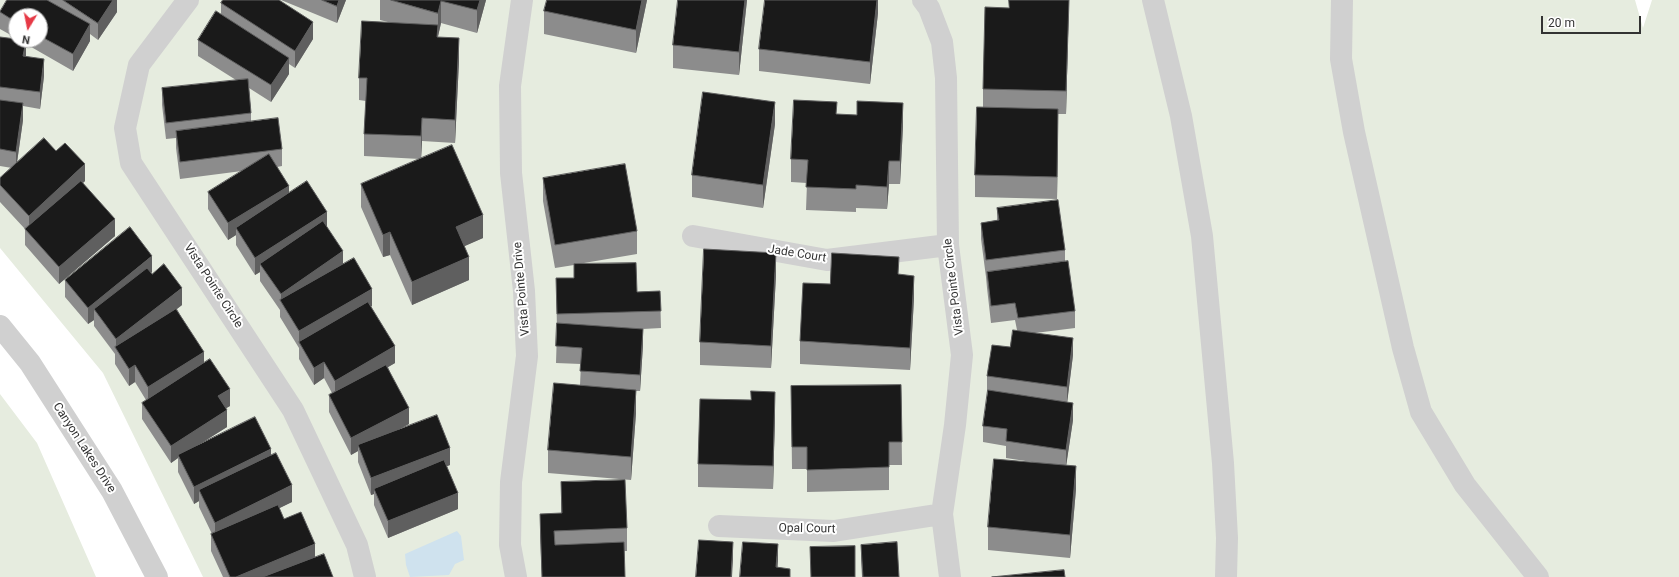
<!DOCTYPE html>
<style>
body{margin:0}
#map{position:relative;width:1679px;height:577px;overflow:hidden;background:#fff;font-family:Roboto,sans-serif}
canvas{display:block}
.north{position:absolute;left:8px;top:8px;width:40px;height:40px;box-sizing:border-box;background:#fff;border:1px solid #adadad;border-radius:50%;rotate:190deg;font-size:11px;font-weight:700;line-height:16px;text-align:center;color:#333}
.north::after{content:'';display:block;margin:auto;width:14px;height:18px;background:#e63946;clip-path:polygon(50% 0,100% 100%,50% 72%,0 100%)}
.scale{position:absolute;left:1541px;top:16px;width:100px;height:18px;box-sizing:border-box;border:2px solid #333;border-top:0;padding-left:5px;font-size:12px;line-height:14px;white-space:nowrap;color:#333;-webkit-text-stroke:3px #fff;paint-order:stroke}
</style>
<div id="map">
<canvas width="1679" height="577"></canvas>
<div class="north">N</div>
<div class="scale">20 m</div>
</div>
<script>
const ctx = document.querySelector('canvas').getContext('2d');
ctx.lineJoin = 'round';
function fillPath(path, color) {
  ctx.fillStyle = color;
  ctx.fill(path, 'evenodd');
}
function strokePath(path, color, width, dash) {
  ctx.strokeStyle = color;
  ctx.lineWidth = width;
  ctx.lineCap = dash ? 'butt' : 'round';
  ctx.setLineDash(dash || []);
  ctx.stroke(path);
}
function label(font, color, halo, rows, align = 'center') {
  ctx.font = font + ' Roboto,sans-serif';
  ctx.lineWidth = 4;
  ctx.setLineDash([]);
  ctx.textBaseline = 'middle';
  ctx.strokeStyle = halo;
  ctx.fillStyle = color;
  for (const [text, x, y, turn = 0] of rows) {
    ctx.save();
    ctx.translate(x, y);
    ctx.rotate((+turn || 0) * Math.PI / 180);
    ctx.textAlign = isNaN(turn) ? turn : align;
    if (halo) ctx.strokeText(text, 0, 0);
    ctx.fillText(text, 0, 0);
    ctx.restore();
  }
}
fillPath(new Path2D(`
 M0 0H1635L1643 28 1652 0H1679V577H203L103 373 0 248ZM16 16H40V40H16Z
 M0 394 37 443 96 577H0Z`), '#e6ecdf');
fillPath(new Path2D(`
 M457 531 461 536 464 560 455 564 449 575 410 577 406 565 405 554Z`), '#cfe2ee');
strokePath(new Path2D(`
 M188 0 139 65 125 128 131 163 293 410 357 545 365 577
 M923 0 929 8 942 42 946 78 948 245 962 355 955 425 942 514 950 577
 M1153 0 1181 116 1202 236 1223 463 1227 538 1226 577
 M1342 0 1341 59 1354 132 1403 348 1421 412 1465 485 1538 577
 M693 236 827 260 948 245
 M0 326 30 363 112 491 157 577
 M719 526 834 531 942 514
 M516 577 510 545 511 482 527 356 524 291 511 173 510 86 522 0`), '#d0d0d0', 22);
fillPath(new Path2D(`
 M7 0H117V12L98 40 90 34V41L73 71 26 44V56L44 76 40 109 23 106V120L17 163 85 181 83 183 115 236 59 284 25 245V229L0 202V178L12 168 0 166V37L16 40H40V16H16V38L0 29V12Z
 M281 0H346L337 23Z
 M380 0H486L477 33 441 23 438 37 459 61 455 143 422 141 421 159 483 238 464 246 469 280 412 305 390 255 383 257 361 207V184L420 159 364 156V134L366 101 359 100V78L392 23 380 20Z
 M547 0H647L636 53 544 34V11Z
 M747 0 739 75 673 68V45Z
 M878 0V13L870 84 759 71V49Z
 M1069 0 1066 114H1058L1057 199 975 197V175L983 108V89L1009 8Z
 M221 3 313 39 295 68 289 64V74L271 102 249 88 251 113V122L282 149V166L277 167 289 193 327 227 343 264 372 306H371L395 363 388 367 409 424 396 431 450 465 447 466 458 509 388 538 374 505V494L371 495 358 462V451L351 455 329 412V395L332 393 324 378 314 385 299 359V348L280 317V310L260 281V272L255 275 236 245V235L228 240 208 209V192L242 171 180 179 176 148V138L166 139 162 105V88L236 80 198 56V40L221 14Z
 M837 114 903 126 900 184H889L887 209 856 208V212L806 210 807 183 791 182V159Z
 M775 124 763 208 692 197V175Z
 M543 178 637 231V254L578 264 637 292 660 291 661 328 643 329V345L640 391H636V413L631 480 548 473V450L580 385 581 364 556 363 557 331 556 278H574V265L555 268 543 201Z
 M997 208 1065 250V261L1075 311V328L1035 333 1073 355 1067 402 1073 420 1066 465 1076 489 1070 558 988 550V527L1032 462 1006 458V446L983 442V426L988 393 987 392V376L1010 347 1017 330 1015 320 991 323 987 288 986 277 981 239V223L997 220Z
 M152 272 151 273 182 305 177 309 204 363 230 406 226 408 227 427 197 446 271 456 292 502 279 508 284 519 315 557 333 577H223L211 551V534H212L199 507V501L194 504 178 472V458L171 463 142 419V403L146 400 135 382 129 386 115 364V354L94 326V320L88 324 65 297V280Z
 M776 275 771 368 700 365V342Z
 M899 275 914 298 910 370 800 364V341L830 284Z
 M901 385 902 465H889V490L807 492V469H792L791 386Z
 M775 414 773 489 698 487V464Z
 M561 482 627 528V551H624L625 577H542L540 537V514H561Z
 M861 545 899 577H862L861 561Z`), '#8c8c8c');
fillPath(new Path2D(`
 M113 0H117V12L98 40V23Z
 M339 0H346L337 23V6Z
 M480 0H486L477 33V10Z
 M642 0H647L636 53V30Z
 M745 0H747L739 75V52Z
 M877 0H878V13L870 84V62Z
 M1069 0 1066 114V91Z
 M441 1V23L438 36V13Z
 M313 22V39L295 68V51Z
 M90 24V41L73 71V54Z
 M459 38V61L455 143V120Z
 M26 41V57L23 56Z
 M289 58V74L271 102V85Z
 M44 59V76L40 109V92Z
 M775 102V124L763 208V185Z
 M23 103V120L16 169V152Z
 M903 103V126L900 184V161Z
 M1058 109V132L1057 199V177Z
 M422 118V141L421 159V136Z
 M889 161V184L887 209V187Z
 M85 164V181L29 233V216Z
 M289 186V203L236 228V235L228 240V223Z
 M327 212V228L260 264V272L255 275V258Z
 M483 215V238L456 250V227Z
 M115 219V236L59 284V267Z
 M390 232V255L383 257V235Z
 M343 251V268L281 300V294Z
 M776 253V275L771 368V346Z
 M152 256V272L99 316 94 309V320L88 324V308Z
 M469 257V280L412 305V282Z
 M914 276V298L910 370V348Z
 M182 288V305L119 353 116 349V339Z
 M372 289V306L301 346 299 342V348V331Z
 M643 329V345L640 391V375Z
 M1073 338V355L1067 404V387Z
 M395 346V363L335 398V381Z
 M204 352V369L148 404V387Z
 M324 362V378L314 385V368Z
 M135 365V382L129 386V369Z
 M230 389V406L218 413V396Z
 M636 390V413L631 480V457Z
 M775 392V414L773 489V466Z
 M1073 403V420L1066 467V450Z
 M409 408V424L360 450 358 445V451L351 455V438Z
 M227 410V427L179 457 178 455V458L171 463V446Z
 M450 448V465L376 493 374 489V494L371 495V478Z
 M271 449V466L199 490V501L194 504V487Z
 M1076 466V489L1070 558V535Z
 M292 485V502L215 540V523Z
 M458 493V509L388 538V521Z
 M733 542V559L732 577H731Z
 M315 544V560L275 577H236Z
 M778 544V561L777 577 776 567Z`), '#5f5f5f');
const building = new Path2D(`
 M7 0H47L90 24 73 54 40 36V16H16V22L0 12Z
 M63 0H113L98 23Z
 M223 0H279L313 22 295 51 221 3Z
 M322 0H339L337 6Z
 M391 0H480L477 10 441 1 438 13Z
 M547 0H642L636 30 544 11Z
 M678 0H745L739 52 673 45Z
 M765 0H877L870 62 759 49Z
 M1009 0H1069L1066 91 983 89 985 7 1009 8Z
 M216 11 289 58 271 85 198 40Z
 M362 21 438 25 437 37 459 38 455 120 422 118 421 136 364 134 367 78H359Z
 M0 37 16 39V40L26 41 23 56 44 59 40 92 0 87Z
 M248 79 251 113 166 123 162 88Z
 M703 92 775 102 763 185 692 175Z
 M0 100 23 103 16 152 0 149Z
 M794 100 837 102 836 114 857 115V101L903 103 900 161H889L887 187 856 185V189L806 187 808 160 791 159Z
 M977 107 1058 109 1057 177 975 175Z
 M278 118 282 149 180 162 176 131Z
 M44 138 56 151 65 143 85 164 29 216 0 185V178Z
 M452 145 483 215 456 227 469 257 412 282 390 232 383 235 361 184Z
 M269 154 289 186 228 223 208 192Z
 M625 164 637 231 555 245 543 178Z
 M81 181 115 219 59 267 25 229Z
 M307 181 327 212 255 258 236 228Z
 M1058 200 1065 250 986 260 981 223 999 220 997 208Z
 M323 221 343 251 281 294 260 264Z
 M130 227 152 256 88 308 65 280Z
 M704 249 776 253 771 346 700 342Z
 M832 253 899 257 898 274 914 276 910 348 800 341 803 283 830 284Z
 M354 258 372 289 299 331 280 300Z
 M1068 261 1075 311 1018 318 1015 303 991 306 987 272Z
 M636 263 637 292 660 291 661 311 557 314 556 278H574V264Z
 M164 264 182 288 116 339 94 309 147 268 152 274Z
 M368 302 395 346 335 381 324 362 314 368 299 342Z
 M176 309 204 352 148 387 135 365 129 369 115 347Z
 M557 323 643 329 640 375 580 371 582 348 556 346Z
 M1013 330 1073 338 1067 387 987 376 992 345 1010 347Z
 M210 359 230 389 218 396 227 410 171 446 142 403Z
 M386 365 409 408 351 438 329 395Z
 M554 383 636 390 631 457 548 450Z
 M901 385 902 442H889V467L807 470V447H792L791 386Z
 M988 390 1073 403 1066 450 1006 441 1007 429 983 426Z
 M751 391 775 392 773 466 698 464 700 399 751 400Z
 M437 415 450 448 371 478 358 445Z
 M255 417 271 449 194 487 178 455Z
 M276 453 292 485 215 523 199 490Z
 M994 459 1076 466 1070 535 988 527Z
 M444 460 458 493 388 521 374 489Z
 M625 480 627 528 554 531 555 545 624 542 625 577H542L540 514 562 513 561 482Z
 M278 505 284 519 301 512 315 544 236 577H230L211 534Z
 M699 540 733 542 731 577H696Z
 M743 542 778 544 776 567 790 569V577H740Z
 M897 542 899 577H863L861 545Z
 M855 546V577H811L810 547Z
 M324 554 333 577H263Z
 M1064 570 1065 577H992Z`);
fillPath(building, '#1a1a1a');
strokePath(building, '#5f5f5f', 1);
label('12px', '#333', '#fff', [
 ["Jade Court",797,254,9],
 ["Vista Pointe Circle",213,286,57],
 ["Vista Pointe Circle",954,287,-97],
 ["Vista Pointe Drive",522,289,-95],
 ["Canyon Lakes Drive",84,448,57],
 ["Opal Court",807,529,1]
]);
</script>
